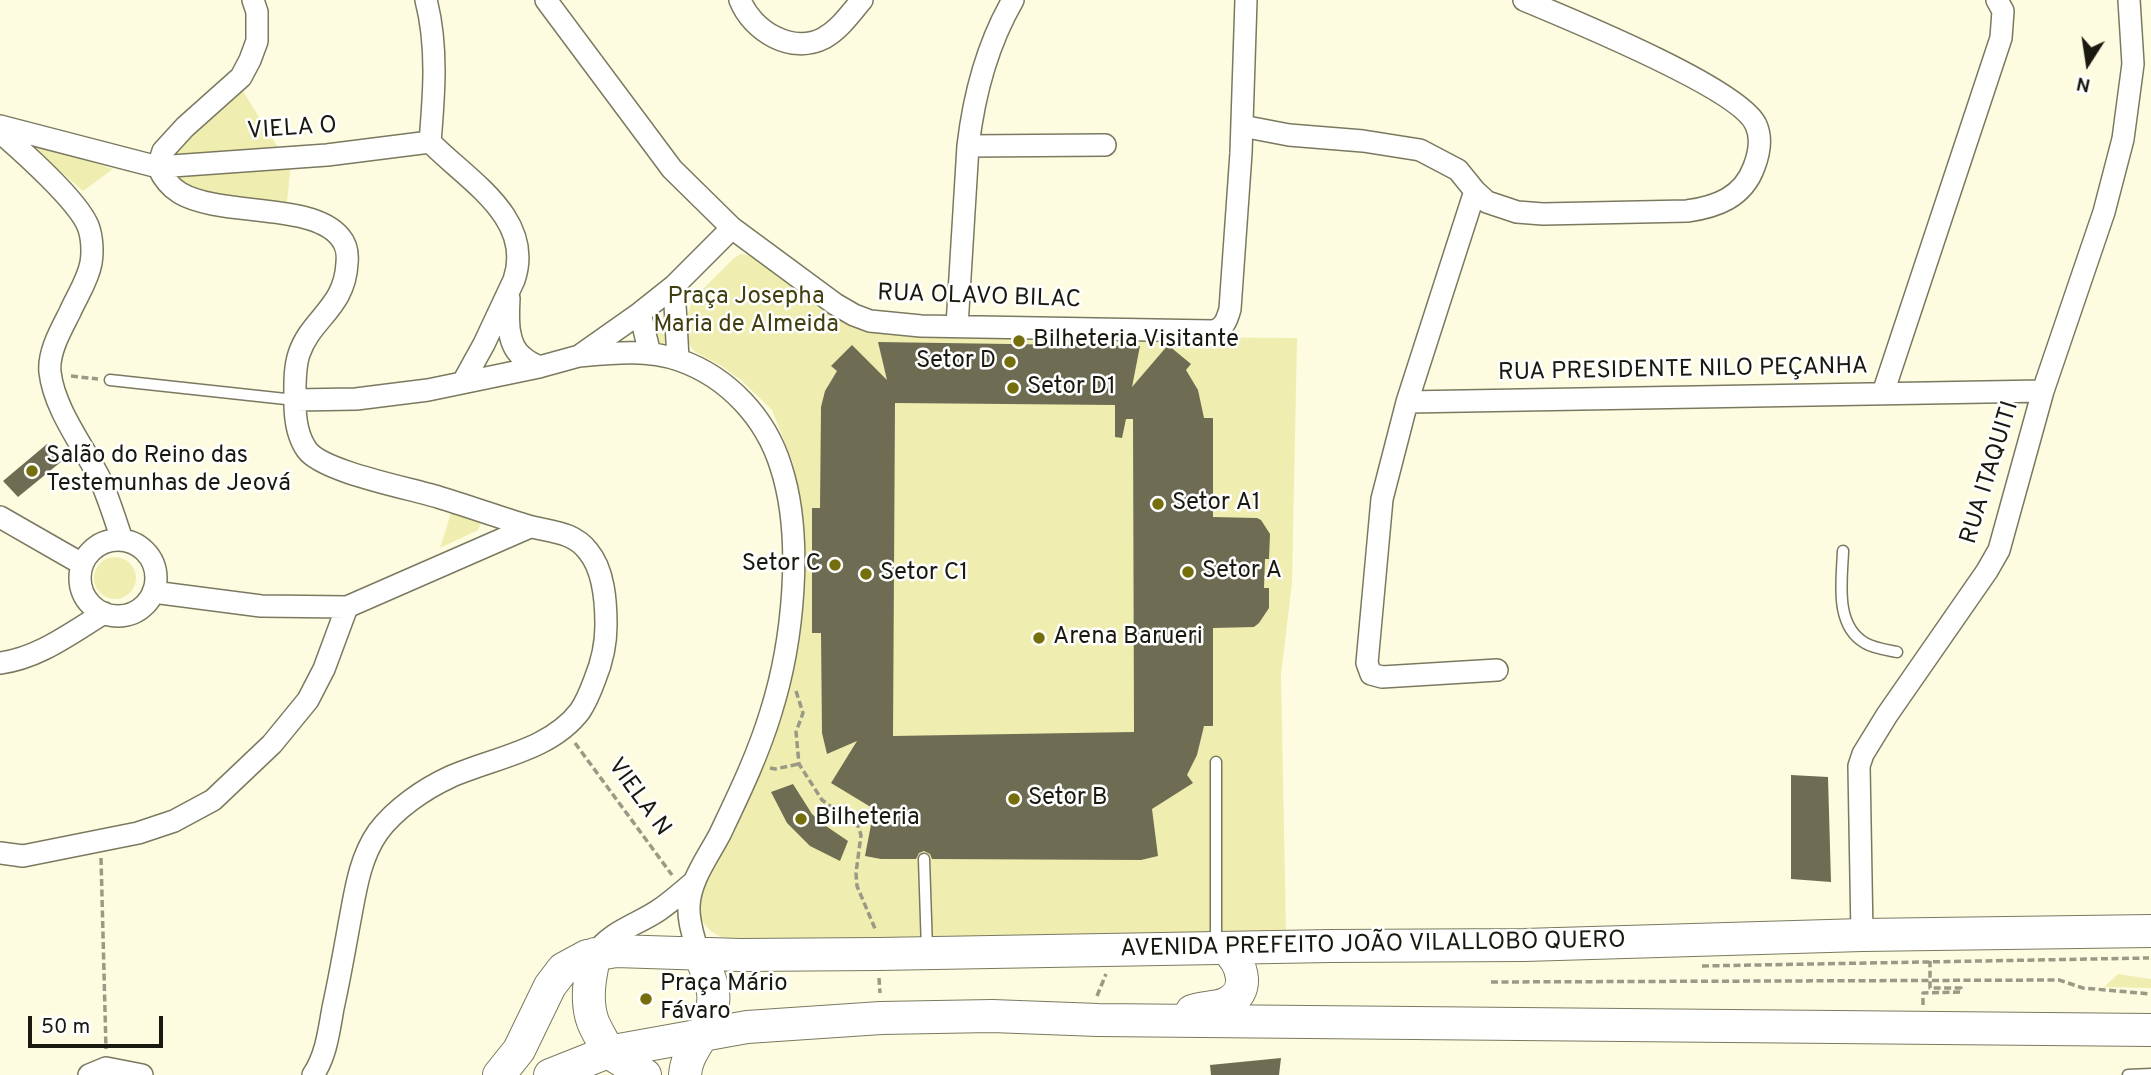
<!DOCTYPE html>
<meta charset="utf-8">
<style>
body{margin:0}
#map{position:relative;width:2151px;height:1075px;overflow:hidden;background:#fdfce0;font-family:Overpass,sans-serif}
canvas{display:block}
.north{position:absolute;left:2053px;top:28px;width:70px;height:70px;-webkit-text-stroke:5px #fff;paint-order:stroke;rotate:192deg;font-size:19px;font-weight:700;line-height:28px;text-align:center;color:#1a190f}
.north::after{content:'';display:block;margin:auto;width:24px;height:32px;background:#1a190f;clip-path:polygon(50% 0,100% 100%,50% 72%,0 100%)}
.scale{position:absolute;left:28px;top:1016px;width:135px;height:32px;box-sizing:border-box;border:4px solid #1a190f;border-top:0;padding-left:9px;font-size:21px;line-height:24px;white-space:nowrap;color:#1a190f;-webkit-text-stroke:5px #fff;paint-order:stroke}
</style>
<div id="map">
<canvas width="2151" height="1075"></canvas>
<div class="north">N</div>
<div class="scale">50 m</div>
</div>
<script>
const ctx = document.querySelector('canvas').getContext('2d');
ctx.lineJoin = 'round';
function fillPath(path, color) {
  ctx.fillStyle = color;
  ctx.fill(path, 'evenodd');
}
function strokePath(path, color, width, dash) {
  ctx.strokeStyle = color;
  ctx.lineWidth = width;
  ctx.lineCap = dash ? 'butt' : 'round';
  ctx.setLineDash(dash || []);
  ctx.stroke(path);
}
function label(font, color, halo, rows, align = 'center') {
  ctx.font = font + ' Overpass,sans-serif';
  ctx.lineWidth = 5;
  ctx.setLineDash([]);
  ctx.textBaseline = 'middle';
  ctx.strokeStyle = halo;
  ctx.fillStyle = color;
  for (const [text, x, y, turn = 0] of rows) {
    ctx.save();
    ctx.translate(x, y);
    ctx.rotate((+turn || 0) * Math.PI / 180);
    ctx.textAlign = isNaN(turn) ? turn : align;
    if (halo) ctx.strokeText(text, 0, 0);
    ctx.fillText(text, 0, 0);
    ctx.restore();
  }
}
fillPath(new Path2D(`
 M241 88 279 149 182 159 173 154 172 145Z
 M32 143 113 169 83 191 31 146Z
 M291 163 287 202C254 199 208 202 180 181L179 173Z
 M741 254 750 256 840 320 854 326 917 335 1297 338 1292 583 1281 675 1286 932 731 940C710 935 699 923 696 902L759 762 799 500 793 463 772 410 741 380 720 365 695 352 686 340 685 324 692 300 734 258Z
 M662 322 670 323 669 337 665 345 656 343 653 333Z
 M451 513 478 519 481 523 478 530 440 548Z
 M94 578a21 21 0 1 1 42 0a21 21 0 1 1-42 0Z
 M2118 974 2151 979V988L2104 987Z`), '#f0edb1');
fillPath(new Path2D(`
 M878 342 1140 346 1132 387 1168 345 1191 364 1186 370 1198 390 1204 418H1213V517L1257 518 1261 520 1270 534 1269 559H1265L1264 588H1269V608L1259 623 1254 627 1213 628V726H1204L1197 755 1187 775 1193 783 1152 809 1158 856 1141 860 932 859 930 854 924 851 919 853 916 859H881L865 856 874 809 831 783 857 741 827 754 822 733 821 633H812V508H820L821 407 825 391 837 371 831 366 852 345 887 380ZM895 403 1115 405V437L1122 438 1126 419H1133L1134 732 893 736Z
 M47 444 62 461 18 497 3 481Z
 M1791 775 1828 777 1831 882 1791 879Z
 M793 784 812 814 823 824 848 841 840 861 810 846 787 823 771 792Z
 M1281 1058 1279 1075H1211L1210 1065Z`), '#6e6d54');
const lane = new Path2D(`
 M110 380 295 400
 M1843 551C1842 580 1834 625 1865 643 1873 648 1887 650 1897 652
 M1216 762V946
 M924 859 927 950
 M2128 1075 2151 1074`);
const street = new Path2D(`
 M253 0 257 12V41L250 60 241 77 185 127 163 151 158 167C163 178 170 187 180 193 221 217 312 202 340 237 347 245 348 253 347 263 345 308 311 318 299 354 294 369 295 387 295 403 295 419 297 436 307 450 323 472 409 488 438 497 467 506 496 516 525 525 547 532 572 530 588 551 604 570 606 601 606 625 606 643 602 662 595 679 591 690 586 702 580 711 550 751 492 758 450 777 424 789 395 809 378 832 359 859 355 894 349 925 344 953 339 981 333 1008 329 1031 326 1056 313 1075
 M426 0C438 46 434 95 430 142 467 180 535 218 514 280L484 344 463 382
 M546 0 672 169 732 228 835 304 854 315 870 321 921 326 1212 331C1224 329 1227 320 1230 309L1241 153 1246 0
 M740 0C752 31 792 55 824 38 840 29 850 14 862 0
 M0 126 158 167 327 155 430 142
 M1242 126 1289 135 1363 141 1420 150 1458 170 1475 191 1487 202 1517 212 1543 214 1687 211C1717 207 1743 197 1754 167 1759 154 1762 138 1756 125 1741 89 1567 18 1524 0
 M0 132C22 151 78 201 88 226 92 236 93 252 91 263 88 280 77 296 70 312 61 330 48 352 50 372 54 409 84 447 100 479 109 499 115 519 122 540
 M968 146 1105 145
 M1475 191 1407 402 1382 499 1367 663 1371 674 1382 677 1497 670
 M674 286 678 359
 M509 298C508 317 506 346 524 358 528 362 534 364 539 367
 M640 313 650 354
 M957 326 968 146C974 95 987 45 1013 0
 M579 356C612 353 647 349 679 360 728 377 766 418 781 467 804 538 793 642 771 712 758 755 739 794 720 834 708 857 690 880 689 906 688 922 694 937 698 953
 M1883 393 2001 38 2003 11 1997 0
 M295 400 356 399 428 390 539 367 579 356 640 313 674 286 732 228
 M1407 402 2043 391
 M0 517 82 564
 M80 578a38 38 0 1 1 76 0a38 38 0 1 1-76 0Z
 M153 592 261 606 347 607 530 527
 M0 663C39 658 71 633 104 613
 M0 853 23 856 138 833 174 821 213 800 272 744 308 700 324 669 347 607
 M1862 935 1859 766 1863 754 1887 715 1987 571 1999 550 2043 391 2104 212 2123 139 2133 64 2129 0
 M595 954C611 931 637 925 659 910 671 902 683 891 694 882
 M89 1075 106 1068 142 1075`);
const secondary = new Path2D(`
 M595 954C590 975 585 1000 593 1022 597 1032 604 1042 608 1052
 M1192 1011C1202 1007 1215 1008 1225 1004 1252 993 1243 963 1225 948
 M608 1052 645 1075
 M499 1075 519 1050 550 986 563 969 587 956 616 951 740 955 878 954 1331 946 1524 945 1862 935 2151 931
 M550 1075 608 1052 747 1027 881 1018 992 1016 1098 1020 2151 1030
 M685 1075C686 1059 694 1049 702 1035 721 1004 714 982 698 953`);
strokePath(lane, '#7a7960', 13);
strokePath(street, '#7a7960', 24);
strokePath(secondary, '#7a7960', 34);
strokePath(new Path2D(`
 M71 376 98 379
 M796 691 803 713 796 732 799 764 822 800 858 826 861 835 856 873 857 886 876 931
 M575 743 672 875
 M770 768 775 769 799 764
 M101 858 106 1049
 M1702 966 2149 958
 M879 978 880 993
 M1491 982 2059 980 2083 988 2151 994
 M1097 996 1106 974
 M1923 1005V993L1960 992 1961 988H1930V961`), '#9a9985', 3.5, [7, 3.5]);
strokePath(lane, '#fff', 10);
strokePath(street, '#fff', 21);
strokePath(secondary, '#fff', 32);
for (const [x, y, r, color] of [
 [1019,341,7,"#746e0c"],
 [1010,362,7,"#746e0c"],
 [1013,388,7,"#746e0c"],
 [32,471,7,"#746e0c"],
 [1158,504,7,"#746e0c"],
 [835,565,7,"#746e0c"],
 [1188,572,7,"#746e0c"],
 [866,574,7,"#746e0c"],
 [1039,638,7,"#746e0c"],
 [1014,799,7,"#746e0c"],
 [801,819,7,"#746e0c"],
 [646,999,7,"#746e0c"]
]) {
  const dot = new Path2D();
  dot.arc(x, y, r, 0, 2 * Math.PI);
  ctx.fillStyle = color;
  ctx.fill(dot);
  strokePath(dot, '#fff', 2.5);
}
label('24px', '#1a190f', '#fff', [
 ["VIELA O",292,130,-4],
 ["RUA OLAVO BILAC",979,298,2],
 ["RUA PRESIDENTE NILO PEÇANHA",1683,371,-1],
 ["RUA ITAQUITI",1991,473,-73],
 ["VIELA N",638,798,54],
 ["AVENIDA PREFEITO JOÃO VILALLOBO QUERO",1373,946,-1]
]);
label('24px', '#413e0f', '#fff', [
 ["Praça Josepha",746,298],
 ["Maria de Almeida",746,326]
]);
label('24px', '#1a190f', '#fff', [
 ["Bilheteria Visitante",1033,341],
 ["Setor D",996,362,"right"],
 ["Setor D1",1027,388],
 ["Salão do Reino das",46,457],
 ["Testemunhas de Jeová",46,485],
 ["Setor A1",1172,504],
 ["Setor C",821,565,"right"],
 ["Setor A",1202,572],
 ["Setor C1",880,574],
 ["Arena Barueri",1053,638],
 ["Setor B",1028,799],
 ["Bilheteria",815,819],
 ["Praça Mário",660,985],
 ["Fávaro",660,1013]
], 'left');
</script>
